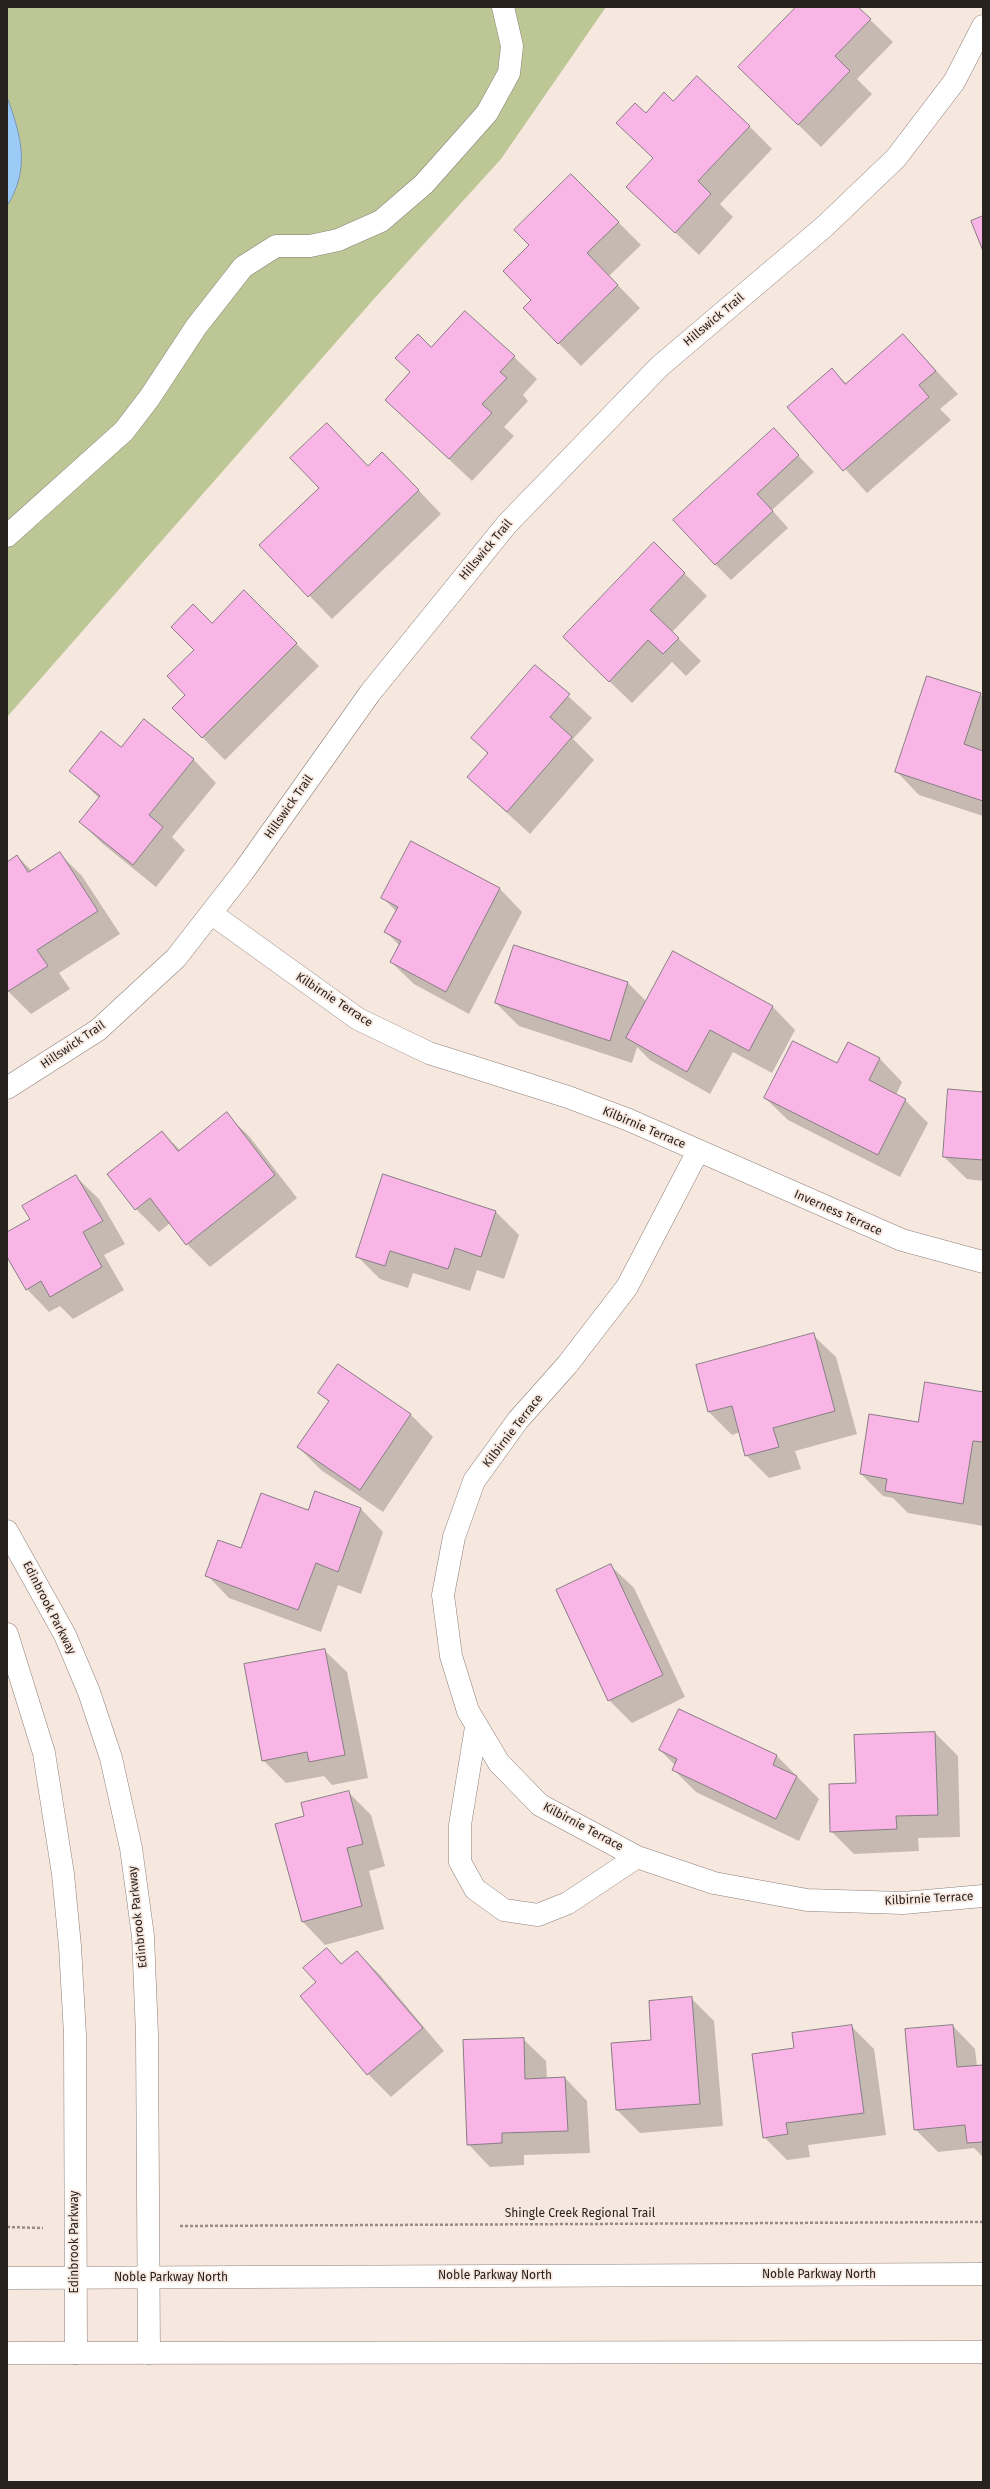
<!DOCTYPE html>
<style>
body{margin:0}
#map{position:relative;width:990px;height:2489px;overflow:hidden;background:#f7e8df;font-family:"Fira Sans",sans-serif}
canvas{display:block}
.frame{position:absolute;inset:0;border:8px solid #28221f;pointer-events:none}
</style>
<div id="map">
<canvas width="990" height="2489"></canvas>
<div class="frame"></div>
</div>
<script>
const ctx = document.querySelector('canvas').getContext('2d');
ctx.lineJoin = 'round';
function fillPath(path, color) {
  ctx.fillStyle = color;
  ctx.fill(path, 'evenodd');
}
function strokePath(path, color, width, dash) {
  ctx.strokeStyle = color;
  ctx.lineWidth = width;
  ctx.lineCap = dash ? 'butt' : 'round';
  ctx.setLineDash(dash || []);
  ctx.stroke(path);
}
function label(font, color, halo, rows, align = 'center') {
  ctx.font = font + ' "Fira Sans",sans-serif';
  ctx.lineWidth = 3.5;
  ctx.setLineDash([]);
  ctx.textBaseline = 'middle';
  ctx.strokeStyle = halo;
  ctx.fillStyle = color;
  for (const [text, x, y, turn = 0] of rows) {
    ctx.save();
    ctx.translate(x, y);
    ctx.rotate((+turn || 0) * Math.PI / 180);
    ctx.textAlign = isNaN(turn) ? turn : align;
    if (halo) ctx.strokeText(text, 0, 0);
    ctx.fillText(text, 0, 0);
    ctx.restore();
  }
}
fillPath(new Path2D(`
 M7 7H606L501 159 373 300 7 717Z`), '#bdc795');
const water = new Path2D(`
 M7 97C21 136 31 168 7 206Z`);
fillPath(water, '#9dcbf7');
strokePath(water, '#7a98b6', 1);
fillPath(new Path2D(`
 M798 7H857L893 42 857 79 872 94 821 147 762 89Z
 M673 102 749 126 772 149 720 204 733 217 699 255 627 187 654 159 617 123Z
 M571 175 641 245 609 276 640 308 581 366 524 308 532 300 531 245Z
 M903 335 958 394 940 409 951 420 867 493 789 407 832 370 847 384Z
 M431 348 514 357 537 379 523 395 528 401 504 427 514 436 472 481 386 400Z
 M327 424 368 466 405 476 441 514 332 619 260 545 320 488Z
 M774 430 814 472 772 510 788 528 731 580 715 564Z
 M654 543 707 596 672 632 701 661 686 676 672 662 632 703 587 660Z
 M244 592 319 666 225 760 173 708 187 695 195 650 212 625Z
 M535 666 592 718 573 739 594 760 530 834 468 777 488 754 473 738Z
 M980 694 983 697V816L919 795 897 772Z
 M144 720 194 760 216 783 172 837 185 850 156 887 103 844 80 822 99 798 71 771 121 748Z
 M412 843 500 889 522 912 469 1014 414 984 391 962 400 946 386 932 397 912 383 898Z
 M60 854 82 876 120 934 59 973 70 989 31 1014 7 990V863L17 856 32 871Z
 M674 953 773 1007 795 1030 772 1073 733 1052 710 1094 650 1060 637 1047 632 1063 519 1026 496 1003 628 983 647 1002Z
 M848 1043 880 1059 902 1082 896 1095 905 1100 928 1123 900 1177 788 1120 765 1098 838 1064Z
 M983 1093V1181L967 1179 944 1157Z
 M226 1114 249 1136 297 1198 210 1267 187 1244 170 1223 159 1232 136 1209 109 1174 162 1132 180 1150Z
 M383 1175 496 1212 519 1235 504 1279 477 1270 470 1291 413 1273 408 1288 380 1279 357 1256Z
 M76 1177 99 1199 125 1244 104 1255 124 1290 73 1319 60 1306 49 1312 27 1289 7 1255V1233L31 1220Z
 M813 1335 836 1357 857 1434 795 1451 801 1469 769 1478 746 1455 740 1432 732 1435 709 1412 697 1366Z
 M320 1393 410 1414 433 1437 383 1512 321 1470 298 1447 329 1402Z
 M983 1393V1526L908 1513 893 1498 883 1496 861 1474 919 1423Z
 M315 1492 361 1509 383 1532 361 1594 338 1585 321 1632 229 1598 207 1575 242 1549 308 1512Z
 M611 1566 634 1588 685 1697 632 1723 609 1700Z
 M324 1650 347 1672 368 1778 332 1785 324 1776 286 1783 263 1760Z
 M679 1710 777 1756 819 1799 799 1841 696 1792 673 1769 675 1765 660 1750Z
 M935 1733 958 1756 960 1837 918 1838 919 1851 854 1854 831 1831 857 1784Z
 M348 1792 371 1815 385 1866 369 1871 384 1929 325 1945 303 1922 277 1825 306 1817Z
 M327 1949 342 1964 357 1952 380 1975 444 2051 391 2097 368 2074 302 1996 318 1982Z
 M691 1998 714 2021 723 2126 640 2133 617 2110 612 2044 652 2040Z
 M953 2026 975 2049 977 2066H983V2157L974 2148 938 2152 915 2129Z
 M852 2027 874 2049 886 2135 808 2145 810 2157 787 2160 764 2137 795 2049Z
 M523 2039 546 2061 547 2079 565 2078 587 2101 590 2153 524 2155V2165L490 2167 468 2144Z`), '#0003');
const building = new Path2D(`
 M796 7H858L871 19 835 56 850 71 798 125 738 67Z
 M697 76 750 126 698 181 711 194 675 233 626 187 653 158 616 123 635 103 646 113 664 92 673 101Z
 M571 174 619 222 587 253 618 285 558 344 523 308 531 300 503 271 529 245 514 230Z
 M983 216V251L971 221Z
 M465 311 515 356 500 372 507 378 482 404 492 413 449 459 385 400 410 372 395 358 418 334 431 347Z
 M903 334 936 371 919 385 929 397 843 471 787 407 832 368 845 384Z
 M327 423 368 466 382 452 419 490 308 597 259 545 319 488 290 458Z
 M774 428 799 455 757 494 773 511 715 565 673 520Z
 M654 542 685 573 650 610 679 638 663 654 648 640 609 682 563 637Z
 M244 590 297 643 202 738 172 708 185 695 167 676 194 650 171 627 193 604 212 623Z
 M535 665 570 694 550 717 572 737 507 812 467 777 488 753 471 738Z
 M927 676 981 693 964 744 983 751V801L895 772Z
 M144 719 194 759 149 815 163 827 133 865 79 822 100 796 69 771 101 731 121 747Z
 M411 841 500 888 446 992 390 962 401 941 384 932 398 907 381 898Z
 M60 852 98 911 37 950 48 966 7 992V862L17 855 28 872Z
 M514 945 628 982 610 1041 495 1003Z
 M673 951 773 1006 749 1051 710 1030 687 1072 626 1038Z
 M793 1041 837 1063 848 1042 880 1058 869 1080 906 1099 878 1155 764 1098Z
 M948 1089 983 1092V1160L943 1157Z
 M227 1112 275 1175 186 1245 150 1198 135 1210 107 1174 162 1131 178 1151Z
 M383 1174 496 1211 481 1257 455 1248 448 1269 390 1251 385 1266 356 1257Z
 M76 1175 103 1221 83 1232 102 1267 50 1297 41 1281 26 1290 7 1257V1232L30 1219 22 1206Z
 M814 1333 835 1411 773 1428 779 1447 745 1456 732 1406 708 1412 696 1365Z
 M338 1364 411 1414 360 1490 297 1447 329 1401 318 1393Z
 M925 1382 983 1392V1442L973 1441 963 1504 885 1491 887 1479 860 1474 869 1414 918 1422Z
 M315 1491 361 1508 338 1572 316 1563 298 1610 205 1576 218 1540 241 1548 261 1493 308 1510Z
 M611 1564 663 1675 608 1701 556 1590Z
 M325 1649 345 1755 309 1762 307 1752 262 1761 244 1664Z
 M679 1709 777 1755 773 1765 797 1776 776 1819 672 1770 677 1759 659 1750Z
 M935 1732 938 1815 896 1816 897 1829 830 1832 829 1784 856 1783 854 1735Z
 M349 1791 363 1844 347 1848 362 1906 302 1922 275 1824 304 1816 301 1803Z
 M327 1948 341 1964 357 1951 423 2028 367 2075 300 1996 316 1982 303 1968Z
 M692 1997 700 2104 616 2110 611 2043 651 2040 649 2001Z
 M852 2025 864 2113 786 2123 788 2134 763 2138 752 2054 794 2048 792 2033Z
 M953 2025 957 2067 983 2065V2142L967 2143 965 2125 914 2130 905 2029Z
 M524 2038 525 2079 565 2077 568 2131 502 2133V2143L467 2145 463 2040Z`);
fillPath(building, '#f8b5e6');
strokePath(building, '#897c85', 1);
const service = new Path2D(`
 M7 536 124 431 150 397 196 327 243 267 276 246H310L338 240 381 221 424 184 487 113 509 73 512 46 503 7`);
const minor = new Path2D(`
 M212 914 358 1019 429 1053 568 1097 629 1120 902 1240 983 1262
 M7 1088 98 1030 176 958 243 872 370 693 507 524 660 366 825 226 896 158 954 82 983 26
 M698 1151 627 1287 567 1365 518 1420 474 1481 454 1537 443 1595 451 1656 468 1711 499 1763 540 1805 637 1857 714 1883 807 1900 903 1903 983 1896
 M476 1727 460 1825V1862L475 1889 504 1910 538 1915 568 1903 637 1857`);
const tertiary = new Path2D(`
 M7 1531 65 1635 89 1692 111 1758 131 1848 143 1936 147 2035 149 2353
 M7 1634 44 1753 63 1874 70 1946 75 2035 76 2353`);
const secondary = new Path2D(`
 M7 2278 983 2274
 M7 2353 983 2352`);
strokePath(service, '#8d7f78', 23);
strokePath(minor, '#8d7f78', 23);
strokePath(tertiary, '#8d7f78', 23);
strokePath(secondary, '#8d7f78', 23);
strokePath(new Path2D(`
 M180 2226 983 2222
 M7 2227 43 2228`), '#978d86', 2.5, [3, 2]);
strokePath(service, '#fff', 22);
strokePath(minor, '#fff', 22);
strokePath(tertiary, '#fff', 22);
strokePath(secondary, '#fff', 22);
label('12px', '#28221f', '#f7e8df', [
 ["Hillswick Trail",714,320,-40],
 ["Hillswick Trail",486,550,-50],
 ["Hillswick Trail",289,807,-55],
 ["Kilbirnie Terrace",334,1000,33],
 ["Hillswick Trail",73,1045,-34],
 ["Kilbirnie Terrace",644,1128,23],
 ["Inverness Terrace",838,1213,24],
 ["Kilbirnie Terrace",513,1431,-52],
 ["Edinbrook Parkway",49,1608,63],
 ["Kilbirnie Terrace",583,1827,28],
 ["Kilbirnie Terrace",929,1899,-3],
 ["Edinbrook Parkway",138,1917,-96],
 ["Shingle Creek Regional Trail",580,2214],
 ["Edinbrook Parkway",75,2242,-90],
 ["Noble Parkway North",819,2275],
 ["Noble Parkway North",495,2276],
 ["Noble Parkway North",171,2278]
]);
</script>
